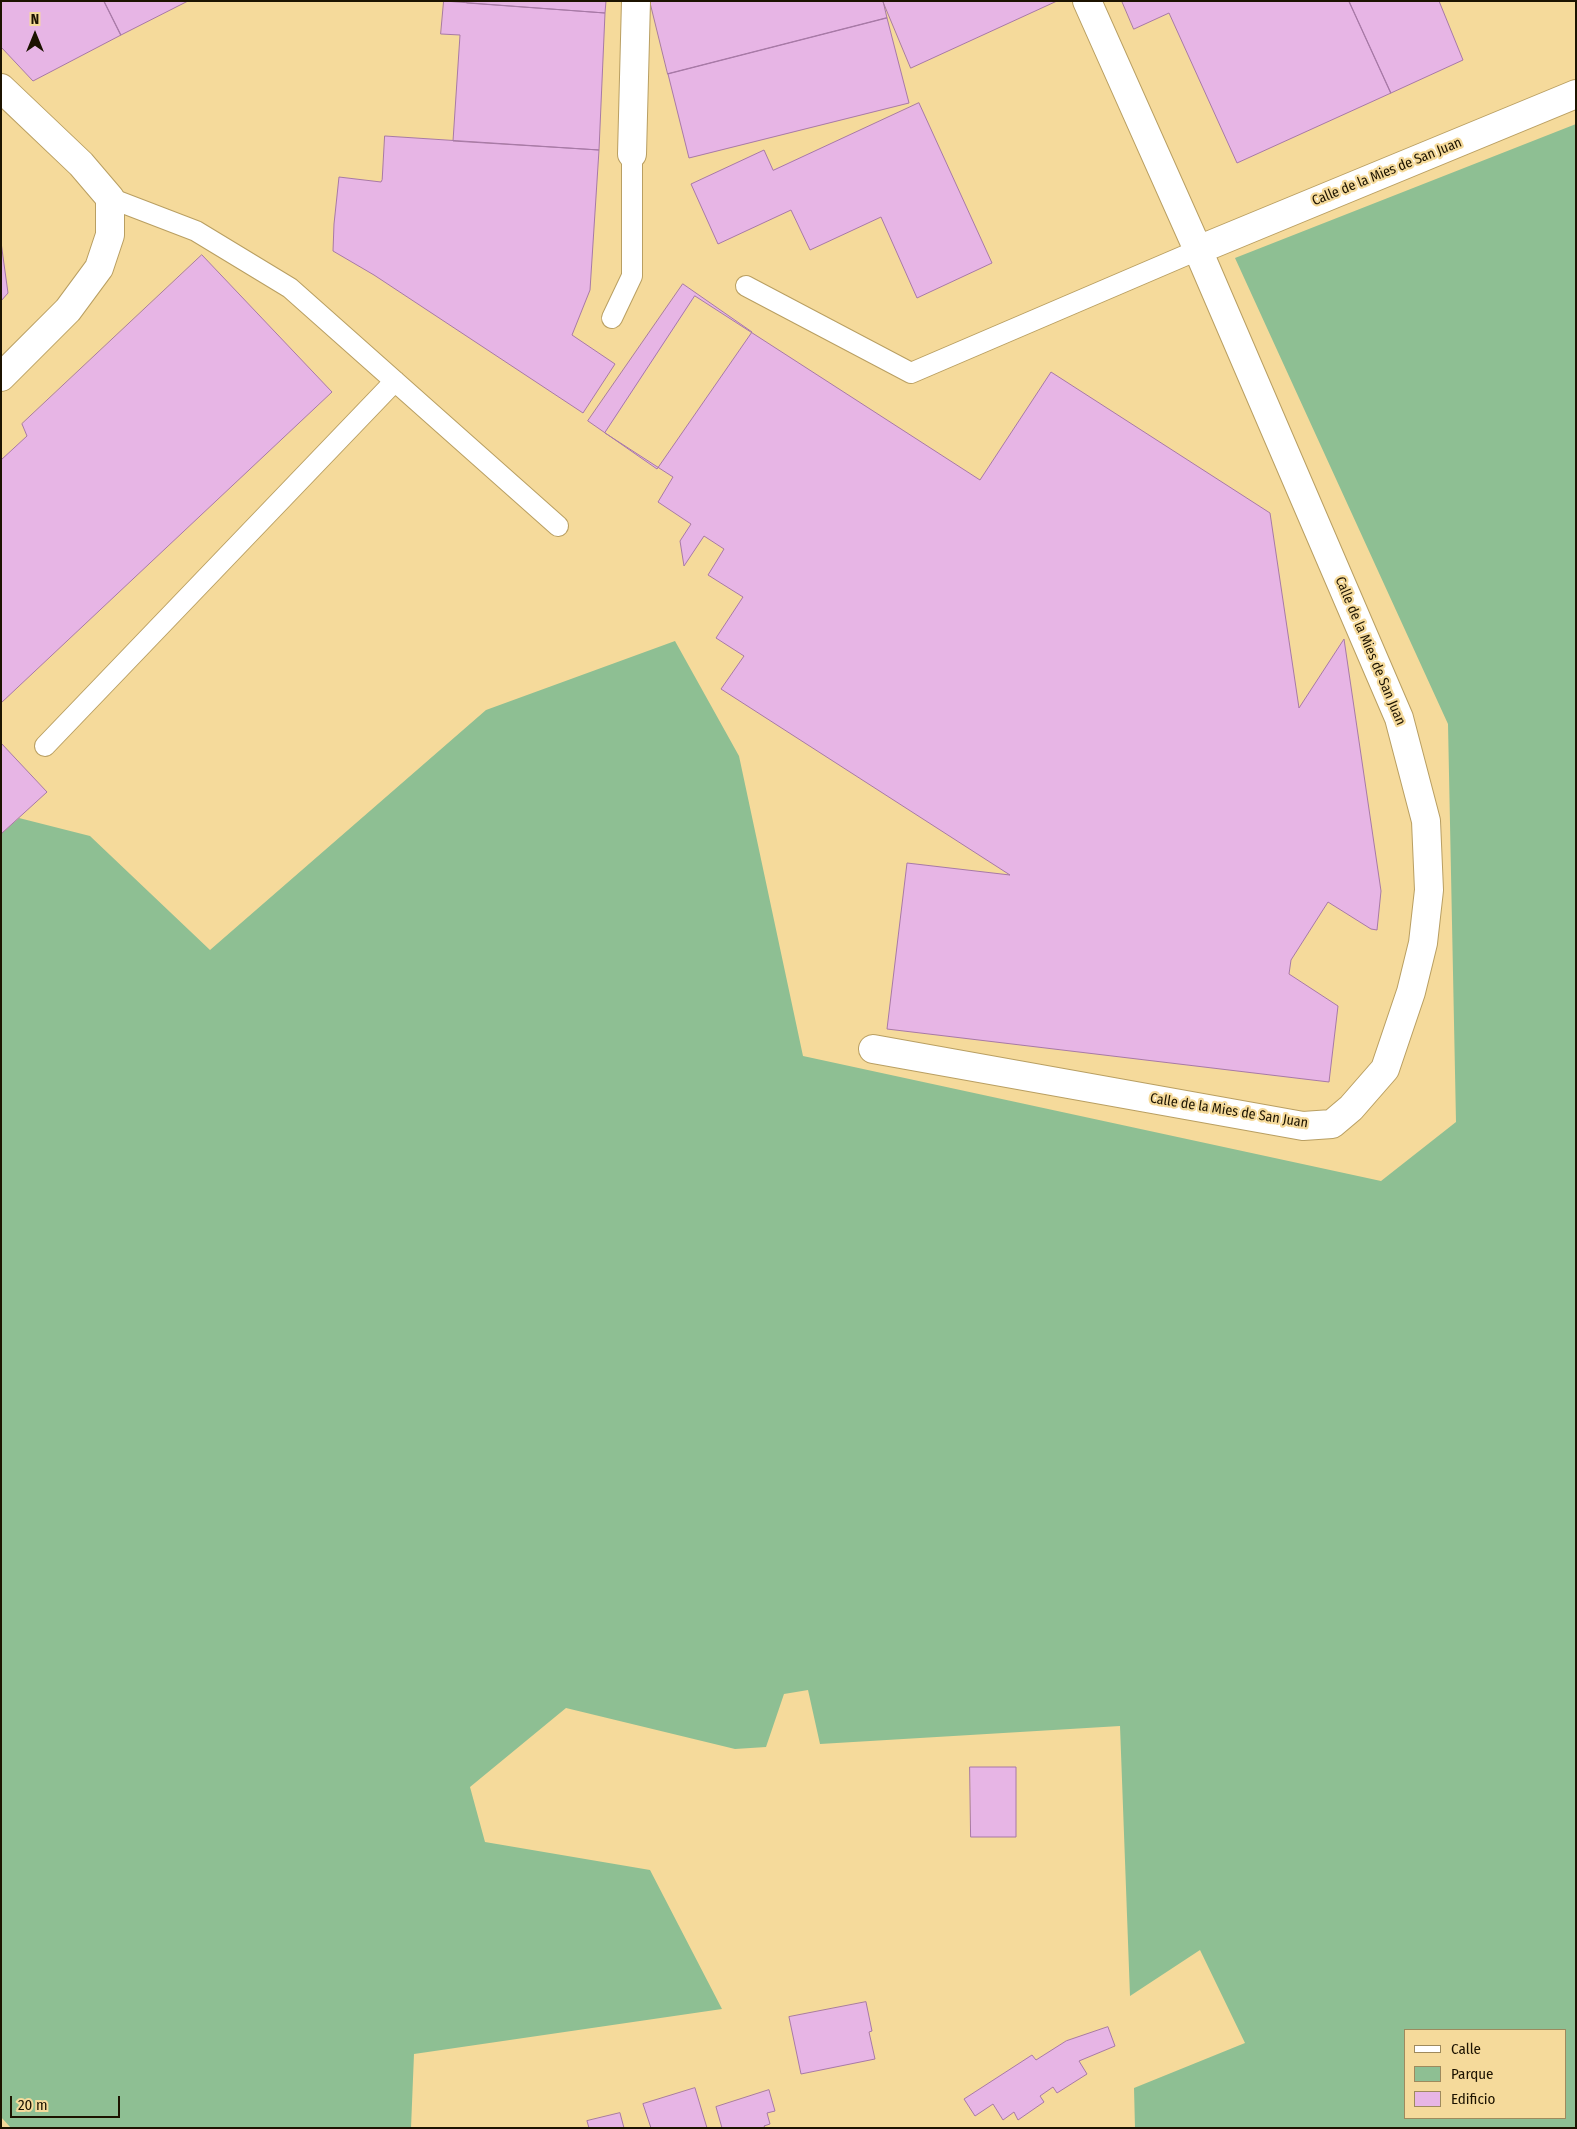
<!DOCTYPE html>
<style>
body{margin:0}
#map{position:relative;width:1577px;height:2129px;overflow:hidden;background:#f5da9b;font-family:"Fira Sans Condensed",sans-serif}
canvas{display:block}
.frame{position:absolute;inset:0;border:2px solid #1c1300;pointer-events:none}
.legend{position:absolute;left:1404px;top:2029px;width:162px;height:90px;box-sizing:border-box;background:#f5da9b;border:1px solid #9e8a5d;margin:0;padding:6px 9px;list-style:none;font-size:15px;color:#1c1300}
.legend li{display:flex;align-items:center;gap:10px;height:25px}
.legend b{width:25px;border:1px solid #9e8a5d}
.north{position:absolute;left:10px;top:10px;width:50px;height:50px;-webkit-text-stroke:4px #f5da9b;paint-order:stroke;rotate:0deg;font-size:14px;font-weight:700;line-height:20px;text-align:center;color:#1c1300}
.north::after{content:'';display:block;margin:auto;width:18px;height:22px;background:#1c1300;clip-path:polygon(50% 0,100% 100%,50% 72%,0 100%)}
.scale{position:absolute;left:10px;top:2096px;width:110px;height:22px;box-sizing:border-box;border:2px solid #1c1300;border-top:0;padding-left:6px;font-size:15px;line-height:18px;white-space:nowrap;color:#1c1300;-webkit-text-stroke:4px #f5da9b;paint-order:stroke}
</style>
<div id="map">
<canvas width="1577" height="2129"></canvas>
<div class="frame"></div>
<ul class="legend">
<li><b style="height:6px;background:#fff"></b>Calle</li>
<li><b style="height:14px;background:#8ebf93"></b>Parque</li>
<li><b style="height:14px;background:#e7b5e5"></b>Edificio</li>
</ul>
<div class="north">N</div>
<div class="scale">20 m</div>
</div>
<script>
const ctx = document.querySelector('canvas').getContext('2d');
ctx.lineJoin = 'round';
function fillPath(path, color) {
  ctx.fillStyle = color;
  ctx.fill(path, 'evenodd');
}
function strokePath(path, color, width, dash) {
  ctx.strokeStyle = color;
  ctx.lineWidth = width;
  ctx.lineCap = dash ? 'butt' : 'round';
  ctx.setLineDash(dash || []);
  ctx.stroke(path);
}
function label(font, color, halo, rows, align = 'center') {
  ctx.font = font + ' "Fira Sans Condensed",sans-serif';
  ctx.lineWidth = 4.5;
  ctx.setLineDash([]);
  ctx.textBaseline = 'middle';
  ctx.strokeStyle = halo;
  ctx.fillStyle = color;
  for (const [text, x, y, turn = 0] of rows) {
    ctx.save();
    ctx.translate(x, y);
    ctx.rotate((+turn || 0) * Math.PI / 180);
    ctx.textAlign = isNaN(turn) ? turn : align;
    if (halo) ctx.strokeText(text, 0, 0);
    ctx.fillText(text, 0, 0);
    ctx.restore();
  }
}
fillPath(new Path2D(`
 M1576 124V2128H1135L1134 2088 1245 2043 1200 1950 1130 1996 1120 1726 820 1744 808 1690 784 1694 766 1747 735 1749 566 1708 470 1787 485 1842 650 1870 722 2009 414 2054 411 2128H11L1 2117V834L19 818 90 836 210 950 486 710 675 641 739 756 803 1056 1381 1181 1456 1122 1448 724 1235 258ZM1406 2030H1566V2118H1406Z`), '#8ebf93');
const building = new Path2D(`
 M1 1H104L121 35 33 81 1 47Z
 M104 1H188L121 35Z
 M444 1 605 13 599 150 453 141 460 35 441 34Z
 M467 1H606L605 13 467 3Z
 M650 1H883L887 18 668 74Z
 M883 1H1057L911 68Z
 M1122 1H1349L1391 93 1237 163 1169 13 1134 29Z
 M1349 1H1439L1463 60 1391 93Z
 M887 18 909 103 689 158 668 74Z
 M919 103 992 263 917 298 881 217 810 250 791 210 718 244 691 184 764 150 773 170Z
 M385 136 599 150 590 290 572 335 615 364 583 413 374 275 333 251 334 224 339 177 381 182 382 180Z
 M1 242 8 293 1 301Z
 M202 255 332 392 1 703V460L27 436 22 424Z
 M683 284 752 332 657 469 588 421Z
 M695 296 980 480 1051 372 1270 513 1299 708 1344 639 1381 891 1377 930 1371 929 1328 902 1291 960 1289 974 1338 1006 1329 1082 887 1029 907 863 1010 875 721 689 744 656 716 638 743 597 708 575 724 549 704 536 684 566 680 541 691 524 658 502 673 477 605 433Z
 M1 743 47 792 1 834Z
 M970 1767H1016V1837H971Z
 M866 2002 872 2031 869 2032 875 2059 801 2074 789 2017Z
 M1108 2027 1115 2046 1079 2061 1087 2074 1057 2093 1053 2087 1040 2096 1044 2102 1018 2120 1014 2112 1003 2120 993 2104 975 2116 964 2099 1032 2055 1036 2060 1066 2041Z
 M695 2088 707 2128H651L643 2104Z
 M769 2090 775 2111 767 2113 770 2124 764 2126 765 2128H722L716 2107Z
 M620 2113 624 2128H589L587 2121Z`);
fillPath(building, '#e7b5e5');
strokePath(building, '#a779a6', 1);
const lane = new Path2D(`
 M110 198 196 231 290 288 558 526
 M746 286 911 373 1198 250
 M612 318 632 276V154
 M45 746 395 381`);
const street = new Path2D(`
 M1 88 81 164 110 198V235L99 268 68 310 1 377
 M632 154 636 1
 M1198 250 1576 94
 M873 1049 1303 1126 1332 1124 1351 1108 1385 1069 1411 992 1423 943 1429 890 1426 821 1399 718 1198 250 1087 1`);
strokePath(lane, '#b99f62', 22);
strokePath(street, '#b99f62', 30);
strokePath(lane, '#fff', 20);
strokePath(street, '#fff', 28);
label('14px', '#1c1300', '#f5da9b', [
 ["Calle de la Mies de San Juan",1387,172,-22],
 ["Calle de la Mies de San Juan",1370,651,67],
 ["Calle de la Mies de San Juan",1229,1111,9]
]);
</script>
